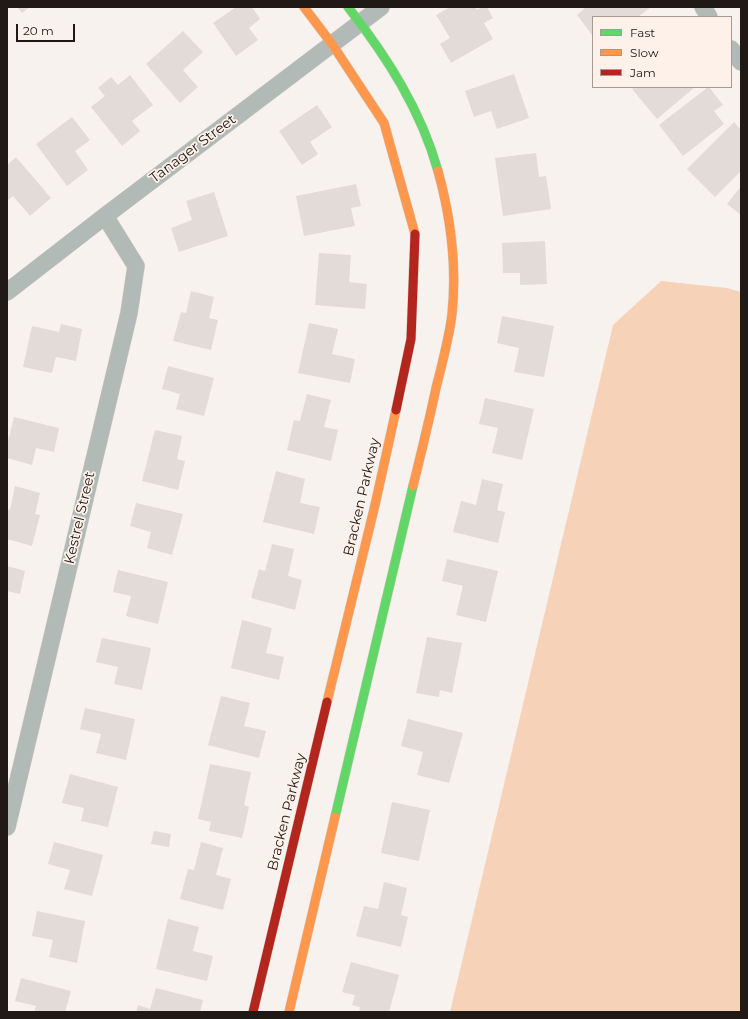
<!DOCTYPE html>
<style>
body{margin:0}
#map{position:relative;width:748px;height:1019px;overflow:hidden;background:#f8f2ee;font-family:Montserrat,sans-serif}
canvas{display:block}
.frame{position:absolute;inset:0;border:8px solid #201915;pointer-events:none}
.legend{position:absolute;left:592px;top:16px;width:140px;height:72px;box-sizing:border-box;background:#fdf1e9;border:1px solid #a59b94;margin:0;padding:5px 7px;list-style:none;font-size:12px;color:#201915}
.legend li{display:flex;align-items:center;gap:8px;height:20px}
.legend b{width:20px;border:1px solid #a59b94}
.scale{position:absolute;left:16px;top:24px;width:59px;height:18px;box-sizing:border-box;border:2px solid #201915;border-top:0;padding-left:5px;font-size:12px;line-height:14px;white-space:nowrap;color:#201915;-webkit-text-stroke:3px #fdf1e9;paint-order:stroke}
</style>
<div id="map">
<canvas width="748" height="1019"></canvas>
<div class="frame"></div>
<ul class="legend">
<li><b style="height:5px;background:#63d668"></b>Fast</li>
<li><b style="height:5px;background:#ff974d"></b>Slow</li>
<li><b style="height:5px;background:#b3261e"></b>Jam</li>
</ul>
<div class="scale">20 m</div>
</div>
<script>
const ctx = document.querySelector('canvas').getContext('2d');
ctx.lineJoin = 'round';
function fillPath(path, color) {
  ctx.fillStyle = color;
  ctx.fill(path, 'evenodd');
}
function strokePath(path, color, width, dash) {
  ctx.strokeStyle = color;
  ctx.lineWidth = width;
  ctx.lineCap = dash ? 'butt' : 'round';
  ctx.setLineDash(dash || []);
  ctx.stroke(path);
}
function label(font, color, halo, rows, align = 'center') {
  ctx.font = font + ' Montserrat,sans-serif';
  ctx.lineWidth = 3.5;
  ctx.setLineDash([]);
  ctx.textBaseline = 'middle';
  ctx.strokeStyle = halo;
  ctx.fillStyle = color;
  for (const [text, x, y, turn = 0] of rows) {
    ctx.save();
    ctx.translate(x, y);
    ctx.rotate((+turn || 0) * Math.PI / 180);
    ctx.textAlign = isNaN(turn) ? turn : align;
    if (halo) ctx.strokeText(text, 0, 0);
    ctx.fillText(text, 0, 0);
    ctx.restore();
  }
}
fillPath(new Path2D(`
 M661 281 727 288 741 292V1012H450L613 325Z`), '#f6d2b9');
fillPath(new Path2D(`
 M17 7H30L22 13Z
 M236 7H252L260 19 249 28 258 40 236 56 213 23Z
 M450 7H475L477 10 482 7H487L493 18 484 23 493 39 451 63 440 44 450 38 436 15Z
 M586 7H651L638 17H593V36L577 15Z
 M183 31 203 52 183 70 198 87 180 103 146 64Z
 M514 74 529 118 497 129 491 111 474 117 465 91Z
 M130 75 153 105 132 121 140 131 122 146 91 107 105 96 98 88 111 77 118 85Z
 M635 87H695L657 119 632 89Z
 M708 87H709L723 105 714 111 724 124 683 156 659 125Z
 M317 105 332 127 310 142 318 154 302 165 279 131Z
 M72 117 90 140 75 151 88 170 67 186 36 144Z
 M734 122 741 130V171L715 197 687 169Z
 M536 153 539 177 546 176 551 209 503 216 495 158Z
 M16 157 51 198 30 216 13 196 7 201V165Z
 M356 184 361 206 351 208 355 226 304 236 296 196Z
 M741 186V215L727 204Z
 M214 192 228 236 179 252 171 228 192 220 186 201Z
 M545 241 547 284 520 285V273H503L502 243Z
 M319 253 351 255 349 282 367 284 365 309 315 305Z
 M191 291 214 297 209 318 218 320 211 350 173 341 181 312 186 313Z
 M502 316 554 326 544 377 514 372 519 348 497 343Z
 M309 323 338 329 332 354 355 359 350 383 298 373Z
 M61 324 82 329 76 361 56 357 52 373 23 367 32 326 59 332Z
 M168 366 214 378 204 416 176 409 180 394 162 389Z
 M307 394 331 400 324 427 338 430 331 461 287 450 294 420 300 421Z
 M485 398 534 409 522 460 492 453 498 428 479 424Z
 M14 417 59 428 54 452 36 448 32 465 7 458V445Z
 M155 430 182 436 177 459 185 461 178 490 142 481Z
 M276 471 305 479 300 503 320 507 314 534 263 522Z
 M482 479 503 484 497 510 505 512 498 543 453 532 461 501 476 505Z
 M15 486 40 493 35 514 40 515 32 546 7 539V509L10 510Z
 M136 503 183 514 172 555 147 548 151 532 130 526Z
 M272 544 294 549 288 576 302 580 295 610 251 598 259 569 265 571Z
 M447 559 498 571 486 622 456 615 463 586 442 581Z
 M7 566 25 571 20 594 7 591Z
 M118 570 168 582 158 624 126 616 131 596 113 592Z
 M242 620 272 628 266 653 284 657 279 680 231 668Z
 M427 637 462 643 452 693 440 690 439 697 416 693Z
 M102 638 151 648 142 690 114 684 118 667 96 662Z
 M221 696 250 703 244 726 266 731 259 758 208 745Z
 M85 708 135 719 126 760 96 753 101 734 80 729Z
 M408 719 463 733 449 783 417 775 423 752 401 746Z
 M210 764 251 772 244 805 249 807 242 838 209 831 211 822 198 819Z
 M70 774 118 787 108 827 81 821 84 808 62 803Z
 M392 802 430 810 419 861 381 853Z
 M154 831 171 834 169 847 151 844Z
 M54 842 103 855 92 896 64 889 70 870 48 864Z
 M201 842 223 848 216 875 231 879 223 910 180 899 188 869 194 870Z
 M384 882 407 888 401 915 408 917 401 947 356 936 364 906 378 909Z
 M37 911 85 921 77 963 49 957 53 940 32 936Z
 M168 919 199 927 193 951 213 956 207 981 156 969Z
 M351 962 399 975 389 1012H359L360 1007 352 1005 355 995 342 992Z
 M21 978 71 991 65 1012H34L36 1006 15 1001Z
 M156 988 203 1000 200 1012H136L138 1005 150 1009Z`), '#e2dbd7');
const street = new Path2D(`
 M703 7 709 17
 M731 49 741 62
 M7 292 105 216 381 7
 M7 827 129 313 136 266 105 216`);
const fast = new Path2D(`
 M348 7C387 57 421 110 438 171
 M335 817 413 486`);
const slow = new Path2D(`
 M304 7 332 44 384 123 415 234
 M413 486C421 454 429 421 436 388 442 364 449 339 452 314 457 266 451 218 438 171
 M327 702 375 505 396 410
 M289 1012 335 817`);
const jam = new Path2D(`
 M396 410 411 339 415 234
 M253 1012 327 702`);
strokePath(street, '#d5cfcc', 18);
strokePath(fast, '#d5cfcc', 10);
strokePath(slow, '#d5cfcc', 10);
strokePath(jam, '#d5cfcc', 10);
strokePath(street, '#b2bab7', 17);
strokePath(fast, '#63d668', 9);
strokePath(slow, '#ff974d', 9);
strokePath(jam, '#b3261e', 9);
label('14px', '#201915', '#fdf1e9', [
 ["Tanager Street",193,149,-37],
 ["Bracken Parkway",362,497,-77],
 ["Kestrel Street",80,518,-77],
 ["Bracken Parkway",287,812,-76]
]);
</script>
